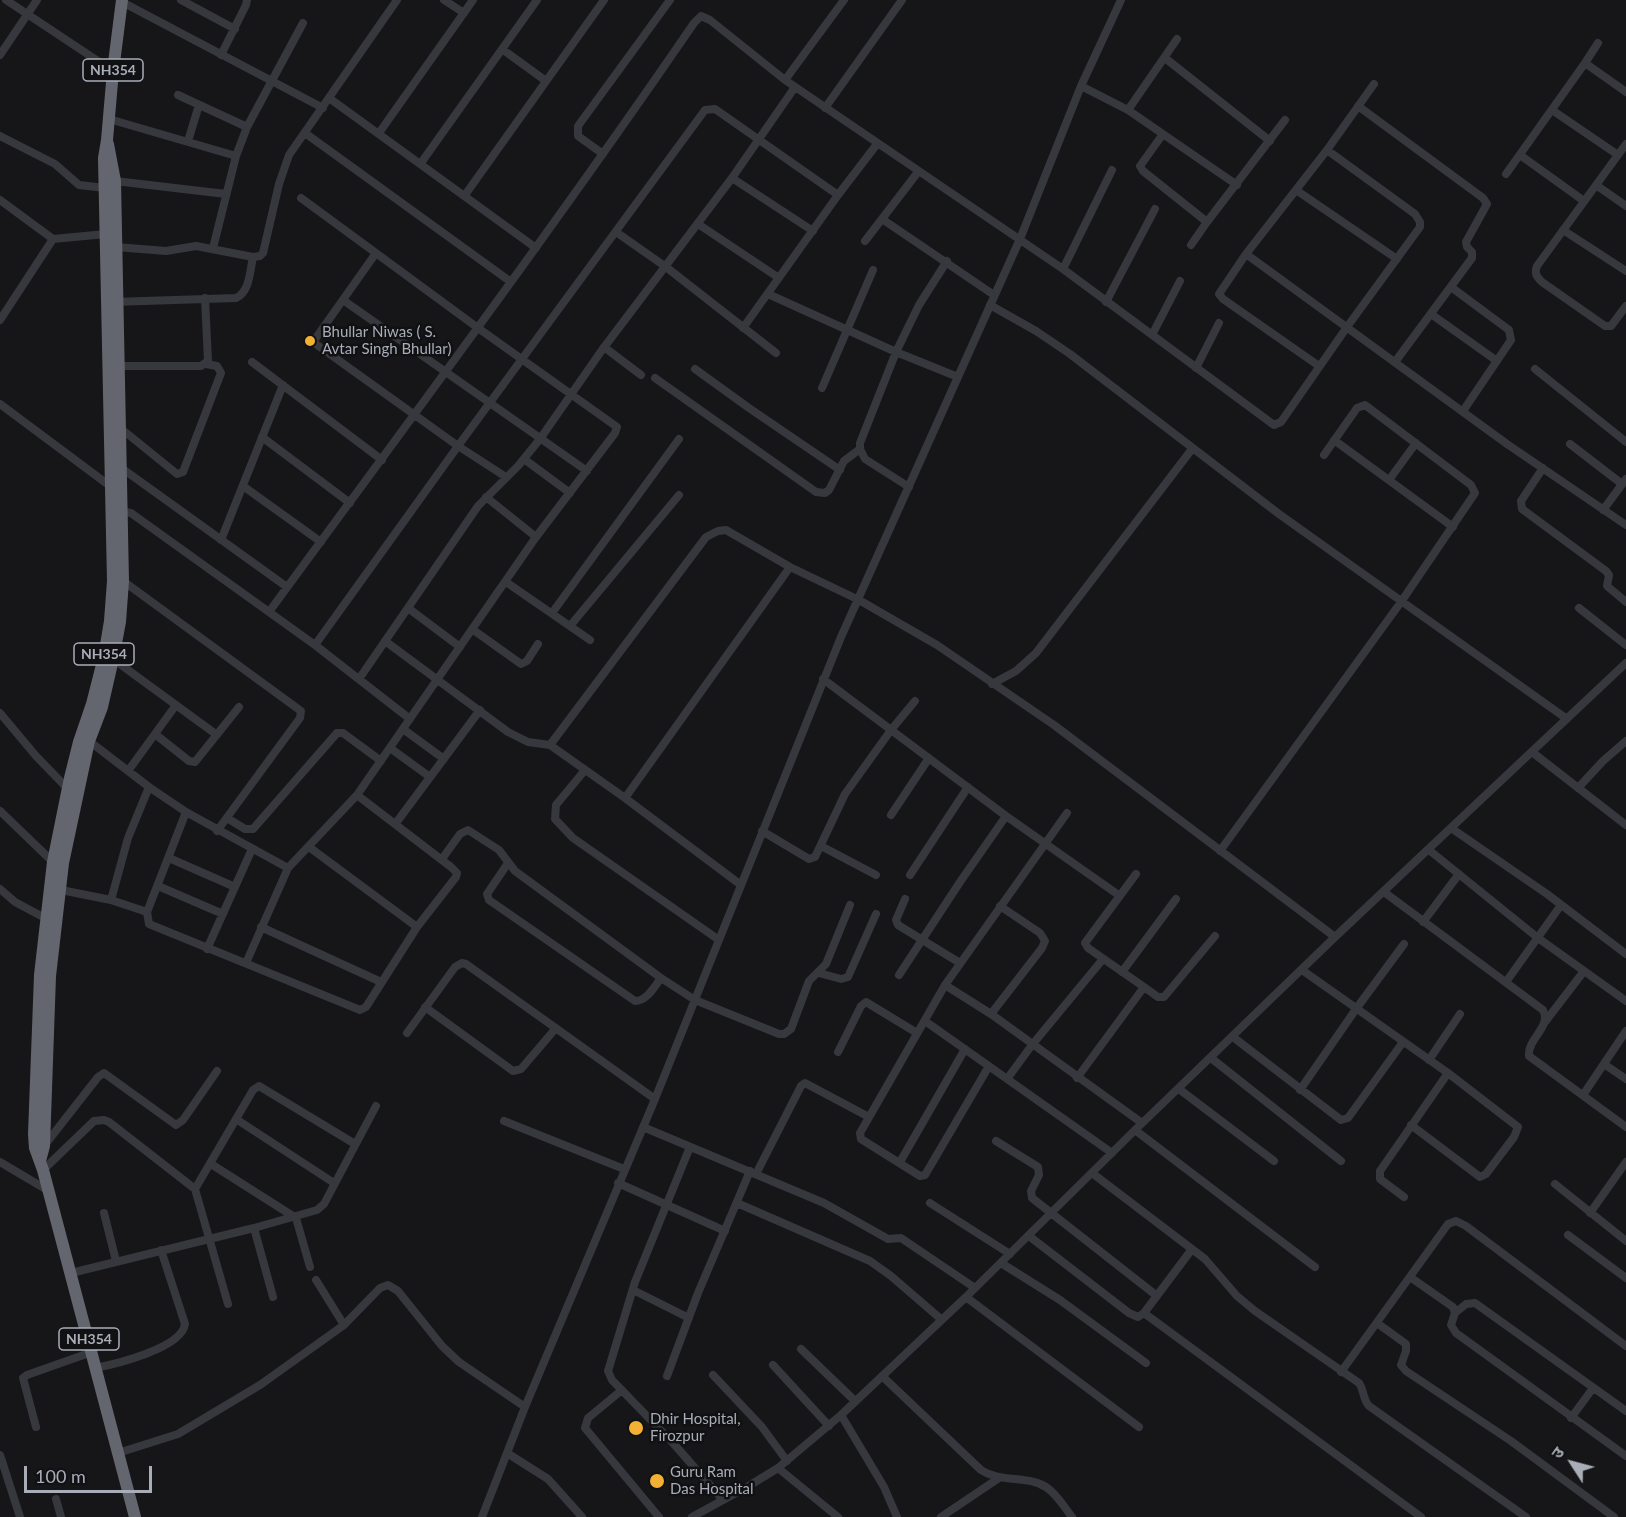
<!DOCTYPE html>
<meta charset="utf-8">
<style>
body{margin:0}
#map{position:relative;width:1626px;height:1517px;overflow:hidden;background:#161618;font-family:Lato,"Noto Sans Devanagari",sans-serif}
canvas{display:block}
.north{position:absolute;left:1542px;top:1433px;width:60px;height:60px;-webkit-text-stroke:4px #111113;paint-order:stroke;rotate:306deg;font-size:16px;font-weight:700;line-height:24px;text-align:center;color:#a8adb8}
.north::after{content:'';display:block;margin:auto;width:21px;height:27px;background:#a8adb8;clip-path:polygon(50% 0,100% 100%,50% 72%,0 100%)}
.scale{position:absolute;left:24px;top:1466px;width:128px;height:27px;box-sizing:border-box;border:3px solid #a8adb8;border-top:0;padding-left:8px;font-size:18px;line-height:21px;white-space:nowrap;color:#a8adb8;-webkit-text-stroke:4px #111113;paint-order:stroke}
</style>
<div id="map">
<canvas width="1626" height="1517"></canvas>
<div class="north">उ</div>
<div class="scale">100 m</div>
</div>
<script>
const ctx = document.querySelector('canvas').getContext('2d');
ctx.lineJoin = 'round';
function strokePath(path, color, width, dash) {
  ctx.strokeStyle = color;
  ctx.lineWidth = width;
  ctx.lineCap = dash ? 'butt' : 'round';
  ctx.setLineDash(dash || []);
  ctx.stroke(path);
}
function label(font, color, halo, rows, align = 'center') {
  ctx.font = font + ' Lato,sans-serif';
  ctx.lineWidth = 5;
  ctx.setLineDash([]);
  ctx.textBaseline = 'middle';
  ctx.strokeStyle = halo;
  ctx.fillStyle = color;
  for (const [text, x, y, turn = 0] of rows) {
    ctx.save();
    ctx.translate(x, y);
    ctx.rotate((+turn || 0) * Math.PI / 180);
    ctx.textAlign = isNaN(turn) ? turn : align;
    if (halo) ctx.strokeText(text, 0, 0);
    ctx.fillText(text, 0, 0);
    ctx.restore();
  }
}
strokePath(new Path2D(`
 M6 0 113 71
 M181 0 235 29
 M444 0 464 13
 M122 2 323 108
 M1598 43 1585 63 1626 92
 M502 49 546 81
 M0 55 37 0
 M221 55 246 5 247 0
 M1165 58 1270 141
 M785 80 844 0
 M1081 86 1128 110 1237 185
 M178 95 247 127
 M329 98 536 248
 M1358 106 1483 198 1487 204 1466 242 1467 247 1472 252V258L1395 362
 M825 108 902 0
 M1128 110 1177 39
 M1552 110 1618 155
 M109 119 236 156
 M305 133 511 282
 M379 133 473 0
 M1163 134 1140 166 1143 171 1207 222 1191 245
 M0 136 55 164 79 185 105 188
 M188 141 199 105
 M1626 144 1537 266C1534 274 1537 277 1542 282L1605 326H1611L1626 306
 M1327 150 1374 84
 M603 154 578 136V126L670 0
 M1520 155 1584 201
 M421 163 537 0
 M1506 174 1585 63
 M732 178 813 231
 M115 181 226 194
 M1596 185 1626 206
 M1296 190 1397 259
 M465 195 604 0
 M0 200 53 239 106 234
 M882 219 994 295
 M1207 222 1285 120
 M698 224 779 278
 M1563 230 1626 271
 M616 232 666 267 776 353
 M865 241 918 172
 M116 247 166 251 196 246 253 257 260 256 263 253 279 184 289 155 397 0
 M213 248 236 156 247 127 303 23
 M376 253 313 342 458 446 506 477
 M1246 254 1507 444 1626 525
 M1063 269 1112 170
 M1451 287 1509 330 1511 340 1463 411
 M768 294 896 352 958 377
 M343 300 587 471
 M113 302 236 298C250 292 250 270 253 257
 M1106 302 1155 209
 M990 305 1036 331 1070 354 1279 514 1567 719
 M1431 314 1497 361
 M0 320 53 239
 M743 328 838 195 877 144
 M1152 335 1180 281
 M604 347 641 375
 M252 362 382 460
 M118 366H201L208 361 205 298
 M1196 368 1219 323
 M695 369 749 408 840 470
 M1535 369 1626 442
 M655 378 816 492 825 493 829 490 844 461 860 449
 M822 388 873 270
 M0 404 110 486
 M119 427 177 474 183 472 221 373 217 366 206 364
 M262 437 350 503
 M1334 440 1453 527
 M1570 444 1622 484
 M524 459 570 493
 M120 467 287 587
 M1543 468 1521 501 1522 509 1606 571 1609 575 1607 586 1626 602
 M1389 480 1416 443
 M243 486 321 542
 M909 487 865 459 860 449V443L896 352 919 305 947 261
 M486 497 536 537
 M1603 510 1626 479
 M117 511 131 513 315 645 410 719
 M221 540 283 385
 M123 581 301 711 300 718 217 831
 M506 582 590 640
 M408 608 460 647
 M1579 608 1626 645
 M269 612C412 417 557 223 694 23L701 16 710 20 785 80 1063 269 1274 425 1281 422 1347 327 1420 227V222L1415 214 1327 150 1246 254 1219 294 1223 299 1319 366
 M552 613 679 439
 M570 626 679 495
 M472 629 521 664 527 661 538 644
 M385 641 508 732 528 742 550 745 625 798 741 885
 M315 645 458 446 705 110 715 109 838 195
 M113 659 217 735
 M359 679 478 506 518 466 540 439 602 350 732 178 795 87
 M823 679 1006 816 1120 896
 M992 684 1016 671 1036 653 1192 449
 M0 713 36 756 67 788
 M403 729 444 759
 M155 734 189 761 195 762 239 707
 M89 741 149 787 186 812 288 868
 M550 745 706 537 718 531 726 530 790 567 859 600 937 645 1054 725 1335 937
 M390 748 430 777
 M1532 752 1626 825
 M585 770 556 805 555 819 573 838 719 940
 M128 771 176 705
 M1578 788 1603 761 1626 741
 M625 798 790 567
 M0 811 53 862
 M186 812 147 912 149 924 360 1010 366 1007 417 927 456 877 457 873 451 867 357 795
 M891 815 929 758
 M227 818 245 829H253L337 733H343L381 761
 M396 823 480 710
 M1451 828 1547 894 1626 954
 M762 831 809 859 815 857 845 794 891 730 915 701
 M821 846 876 875
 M309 847 417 927
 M1429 850 1538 938 1626 1001
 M1220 851 1401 602 1475 493 1471 485 1365 405 1357 408 1324 455
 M169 858 235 887
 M442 859 460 834 468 830 499 850 515 871 661 978 695 1000 779 1034H784L791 1029 809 981 826 964 850 905
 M508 863 487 894 489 900 635 1001C647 1001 654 987 661 978
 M1136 874 1085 943 1088 948 1144 987
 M910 875 968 787
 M158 886 223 914
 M0 889 15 902 45 918
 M56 889 111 900 147 912
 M1384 892 1543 1010C1552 1027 1527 1039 1529 1056L1626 1127
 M905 899 896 920 898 925 960 963
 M111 900 128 838 149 787
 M1423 922 1459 874
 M261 927 381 982
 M207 949 252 849
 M246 963 288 868 357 795 536 537 615 433 617 427 478 328 301 198
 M1302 970 1448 1073 1518 1127 1514 1137 1486 1174 1480 1177 1411 1125
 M1122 972 1176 899
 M819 973 841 979 848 977 876 914
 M899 975 960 882 1006 816
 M1506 982 1561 905
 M945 985 991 1014 1142 1123
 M425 1007 513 1071 521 1069 556 1028
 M991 1014 1042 948 1045 941 1040 933 1000 906
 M925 1021 1112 1153
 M1545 1022 1584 971
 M407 1033 455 967 462 963 466 964 655 1099
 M1233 1037 1341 1120 1348 1118 1403 1042
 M838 1052 861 1006 866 1002 917 1033
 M1211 1058 1341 1161
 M1429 1060 1460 1014
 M1604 1064 1626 1079
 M989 1066 925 1175 920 1176 861 1139 860 1133 945 985 1067 813
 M1077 1078 1144 987 1158 997H1164L1215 936
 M1007 1079 1032 1045 1103 959
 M1179 1089 1274 1161
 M1300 1090 1356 1009 1404 944
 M1583 1095 1626 1031
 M236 1119 334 1183
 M504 1121 624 1169
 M643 1127 824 1203 888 1239 901 1238 975 1288
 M1135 1130 1315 1267
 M996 1141 1038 1167 1039 1175 1031 1191 1032 1198 1157 1296
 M44 1146 98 1077 104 1073 176 1125 183 1120 217 1071
 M690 1147 635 1282 608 1371 612 1380 673 1443 723 1500
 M0 1162 49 1191
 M900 1162 965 1049
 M211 1164 296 1218 310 1267
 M43 1170 94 1121 104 1120 109 1122 195 1189 228 1304
 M1092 1173 1205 1259 1237 1296 1255 1311 1359 1383C1364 1390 1363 1400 1369 1406L1526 1517
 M756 1174 801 1086 805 1083 869 1117
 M618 1183 725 1231
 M1555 1184 1626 1241
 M195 1189 253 1090 259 1086 355 1144
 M1404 1197 1380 1179V1171L1448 1073
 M737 1203 870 1261 891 1276 942 1320
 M930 1203 1010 1254
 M104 1213 116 1261
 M1590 1213 1626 1162
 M254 1228 273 1297
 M1568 1235 1626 1278
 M1029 1236 1129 1313 1138 1317 1144 1313 1192 1249
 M1001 1263 1060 1300 1146 1363
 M71 1273 254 1228 317 1210 324 1204 376 1106
 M1410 1277 1453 1307 1455 1313 1451 1325 1456 1333 1626 1456
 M316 1280 344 1325
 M633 1290 689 1318
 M966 1297 1139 1427
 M1144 1313 1421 1517
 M1455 1313 1466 1304 1475 1303 1626 1411
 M1377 1323 1406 1344V1351L1401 1365 1406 1371 1511 1441 1614 1517
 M801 1349 855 1401
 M773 1365 829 1426
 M95 1368C116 1364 182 1348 185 1324L161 1250
 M1341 1372 1448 1224 1456 1221 1466 1226 1626 1346
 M713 1375 762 1427 787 1461
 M667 1376 698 1293 750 1171
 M882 1376 981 1470C1001 1483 1027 1475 1046 1487 1057 1494 1064 1507 1072 1517
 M622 1390 588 1418 585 1428 659 1517
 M841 1415 884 1487 897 1517
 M1571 1418 1593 1388
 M36 1427 23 1378 27 1375 92 1352
 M118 1453 178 1434 260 1385 344 1325 380 1288 388 1285 398 1291 442 1346 459 1362 525 1407
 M507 1453 548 1479 582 1517
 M0 1455 20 1517
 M778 1468 838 1517
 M56 1499 61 1517
 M482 1517 525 1407 655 1099 841 637 1020 239 1081 86 1121 0
 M692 1517 747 1487 778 1468 841 1415 966 1297 1135 1130 1335 937 1626 663
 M941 1517 999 1478`), '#37383d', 8);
strokePath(new Path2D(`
 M122 0 113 71 107 140 104 158 113 581 110 621 104 657 92 704 79 742 70 778 53 862 40 975 34 1134 35 1148 43 1170 135 1517
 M40 1161 44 1146 50 976 63 863 89 741 102 707 113 659 120 622 123 581 115 181 108 144`), '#63666e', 12);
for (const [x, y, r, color] of [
 [310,341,6,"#f2b134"],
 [636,1428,8,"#f2b134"],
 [657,1481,8,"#f2b134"]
]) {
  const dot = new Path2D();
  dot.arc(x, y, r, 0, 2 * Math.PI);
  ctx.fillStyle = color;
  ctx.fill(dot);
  strokePath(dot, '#111113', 2);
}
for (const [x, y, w] of [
 [113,70,60],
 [104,654,60],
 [89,1339,60]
]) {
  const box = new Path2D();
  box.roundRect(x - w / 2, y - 11, w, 22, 4.5);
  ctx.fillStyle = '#111113';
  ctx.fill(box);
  strokePath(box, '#a8adb8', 1.5);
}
label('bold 14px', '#a8adb8', null, [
 ["NH354",113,70],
 ["NH354",104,654],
 ["NH354",89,1339]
]);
label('15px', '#a8adb8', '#111113', [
 ["Bhullar Niwas ( S.",322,332],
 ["Avtar Singh Bhullar)",322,349],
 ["Dhir Hospital,",650,1419],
 ["Firozpur",650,1436],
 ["Guru Ram",670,1472],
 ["Das Hospital",670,1489]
], 'left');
</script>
